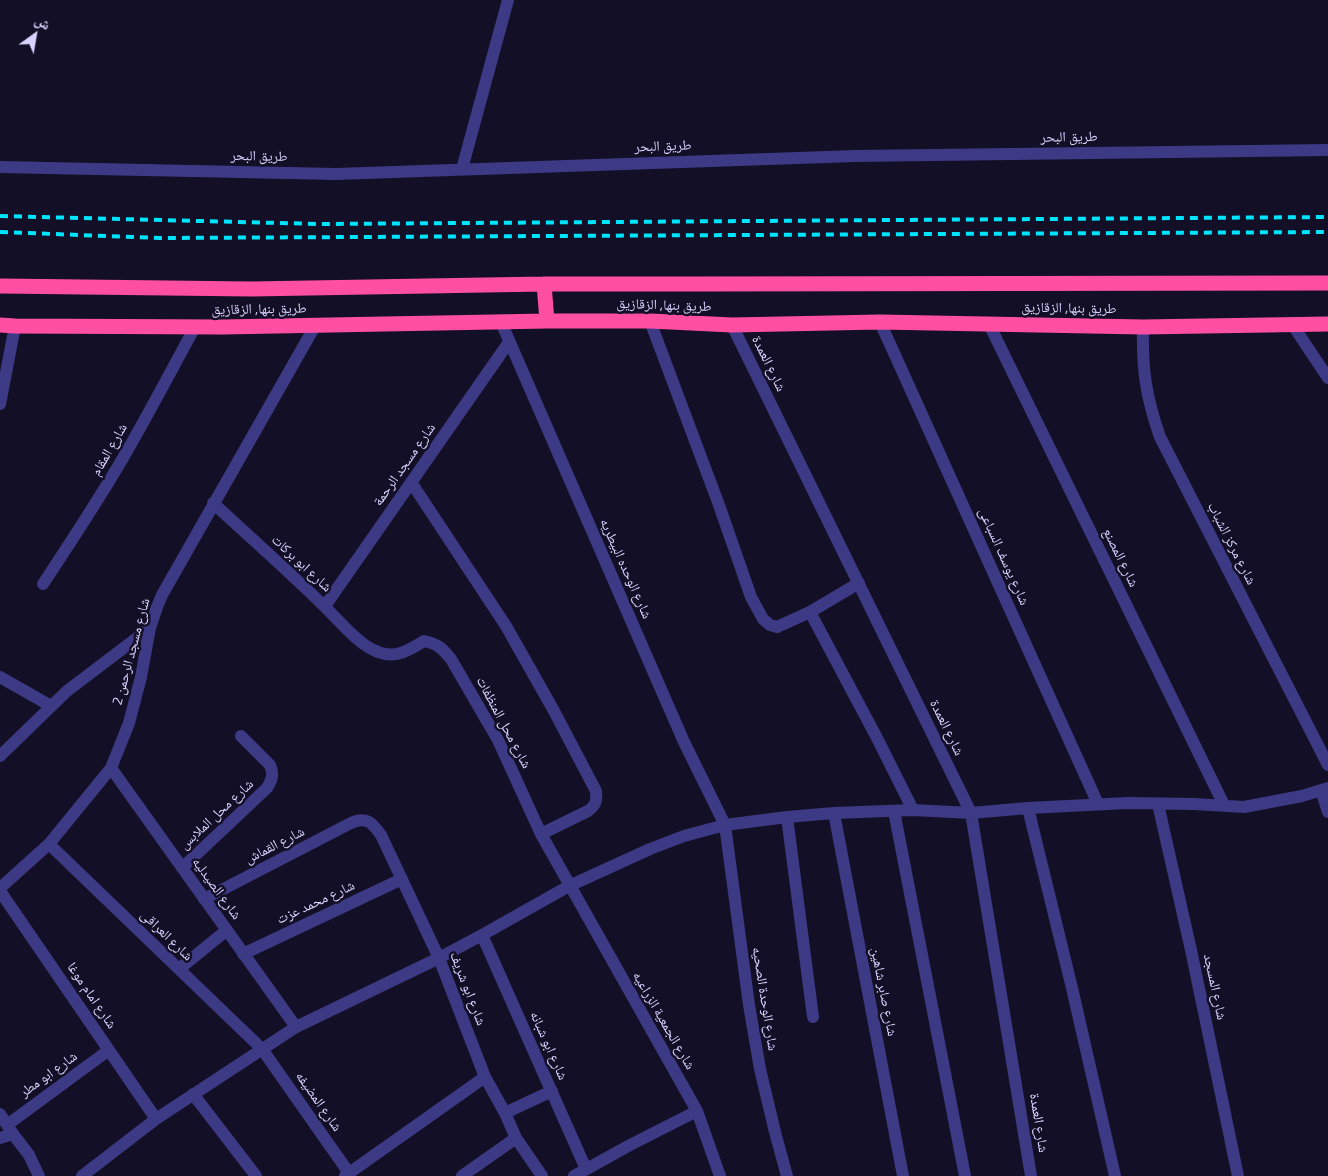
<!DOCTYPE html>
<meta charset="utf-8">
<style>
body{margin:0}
#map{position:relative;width:1328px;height:1176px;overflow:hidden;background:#130f26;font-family:"Titillium Web","Noto Naskh Arabic",sans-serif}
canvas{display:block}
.north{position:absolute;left:10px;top:10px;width:50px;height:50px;-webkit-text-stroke:4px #130f26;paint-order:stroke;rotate:32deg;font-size:14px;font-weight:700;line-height:20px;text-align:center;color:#d9d4ff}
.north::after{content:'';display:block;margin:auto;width:18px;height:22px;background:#d9d4ff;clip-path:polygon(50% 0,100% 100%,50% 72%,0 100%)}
</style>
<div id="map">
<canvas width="1328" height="1176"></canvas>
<div class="north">ش</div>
</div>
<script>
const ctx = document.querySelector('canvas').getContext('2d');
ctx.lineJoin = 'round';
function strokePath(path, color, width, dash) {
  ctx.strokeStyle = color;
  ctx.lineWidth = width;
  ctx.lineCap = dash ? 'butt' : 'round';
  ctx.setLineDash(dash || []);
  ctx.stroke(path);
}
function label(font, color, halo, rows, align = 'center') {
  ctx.font = font + ' "Titillium Web","Noto Naskh Arabic",sans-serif';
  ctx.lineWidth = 5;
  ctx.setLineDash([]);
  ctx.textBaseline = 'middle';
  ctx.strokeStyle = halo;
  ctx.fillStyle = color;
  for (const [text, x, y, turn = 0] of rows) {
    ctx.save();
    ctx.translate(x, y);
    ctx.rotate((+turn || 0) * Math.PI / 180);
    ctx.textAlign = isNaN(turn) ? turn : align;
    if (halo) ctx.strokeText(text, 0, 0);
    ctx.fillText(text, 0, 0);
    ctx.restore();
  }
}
strokePath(new Path2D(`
 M0 167 336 174 855 156 1328 150
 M462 169 508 0
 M650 321 719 505 751 597 763 619 770 625 777 627 810 612 859 583
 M501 322 684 742 725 825 749 1005 760 1069 775 1132 787 1176
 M880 322 1098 804
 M989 324 1224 805
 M1292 324 1328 378
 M732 325 971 813 1031 1176
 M1143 327C1142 370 1146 397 1160 437L1328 765
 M0 404 15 326
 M411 482 506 626 554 711 596 791C597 801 596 805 588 811L541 834
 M213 503C250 537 287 570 323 605 338 619 358 645 378 652 396 659 409 650 424 641 438 644 442 648 451 659L498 740 541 834 697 1111 720 1176
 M43 584C70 543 98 501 123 458 148 415 171 371 195 327
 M325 606 509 342
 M810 612 877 738 913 810
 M0 677 51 706
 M0 756 67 691 150 628
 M111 768 296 1027
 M1321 790 1328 812
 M1158 804 1191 950 1238 1176
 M1028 808 1072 988 1115 1176
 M894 811 965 1176
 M834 813 903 1176
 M787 817 813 1017
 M49 844 262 1049 349 1173
 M182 868 267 788C272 780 274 774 270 765L241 736
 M0 888 49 844 111 768 129 723 141 677 150 628 157 607 162 595 315 326
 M0 891 156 1119
 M204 899 351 823C367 816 372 823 381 835L439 958 485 1077 505 1113 516 1138 542 1176
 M482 935 586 1169
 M243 954 402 879
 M179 969 227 930
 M193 1094 256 1176
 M505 1113 552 1091
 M0 1114 13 1134 29 1155 39 1176
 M7 1125 109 1050
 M0 1138 13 1134
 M82 1176 156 1119 296 1027 439 958 482 935 569 886 650 849 684 836 725 825 787 817 834 813 913 810 971 813 1028 808 1128 803 1194 804 1244 807 1302 796 1328 788
 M345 1176 485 1077
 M462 1176 516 1138
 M574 1176 630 1145 697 1111`), '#3d3a85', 12);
strokePath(new Path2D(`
 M544 284 547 321
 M0 286 251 289 544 284H697L1328 283
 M0 325 15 326 222 327 547 321H650L732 325 880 322 1143 327 1328 324`), '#ff4fa3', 15);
strokePath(new Path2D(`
 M0 216 320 224 1328 217
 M0 232 160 238 1328 232`), '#00e5ff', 4, [8, 6]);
label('14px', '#d9d4ff', '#130f26', [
 ["طريق البحر",1069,138,-1],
 ["طريق البحر",663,147,-2],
 ["طريق البحر",259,157,1],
 ["طريق بنها, الزقازيق",664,306,2],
 ["طريق بنها, الزقازيق",1069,309,1],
 ["طريق بنها, الزقازيق",259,310,-1],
 ["شارع العمدة",768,364,64],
 ["شارع المقام",110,450,-60],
 ["شارع مسجد الرحمة",405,465,-55],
 ["شارع مركز الشباب",1231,544,63],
 ["شارع يوسف السباعى",1003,557,66],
 ["شارع المصنع",1120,558,64],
 ["شارع ابو بركات",301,564,43],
 ["شارع الوحده البيطريه",625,569,66],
 ["شارع مسجد الرحمن 2",132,652,-75],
 ["شارع محل المنظفات",503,723,62],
 ["شارع العمدة",946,728,64],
 ["شارع محل الملابس",217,815,-43],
 ["شارع القماش",275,846,-27],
 ["شارع الصيدليه",216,889,54],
 ["شارع محمد عزت",316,903,-25],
 ["شارع العراقى",166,936,44],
 ["شارع المسجد",1214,987,78],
 ["شارع ابو شريف",467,989,69],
 ["شارع صابر شاهين",883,992,79],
 ["شارع امام موغا",91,996,56],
 ["شارع الوحدة الصحيه",764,999,81],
 ["شارع الجمعية الزراعيه",663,1021,60],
 ["شارع ابو شبانه",548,1046,66],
 ["شارع ابو مطر",49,1075,-36],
 ["شارع المضيفه",318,1102,55],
 ["شارع العمدة",1038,1123,81]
]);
</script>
